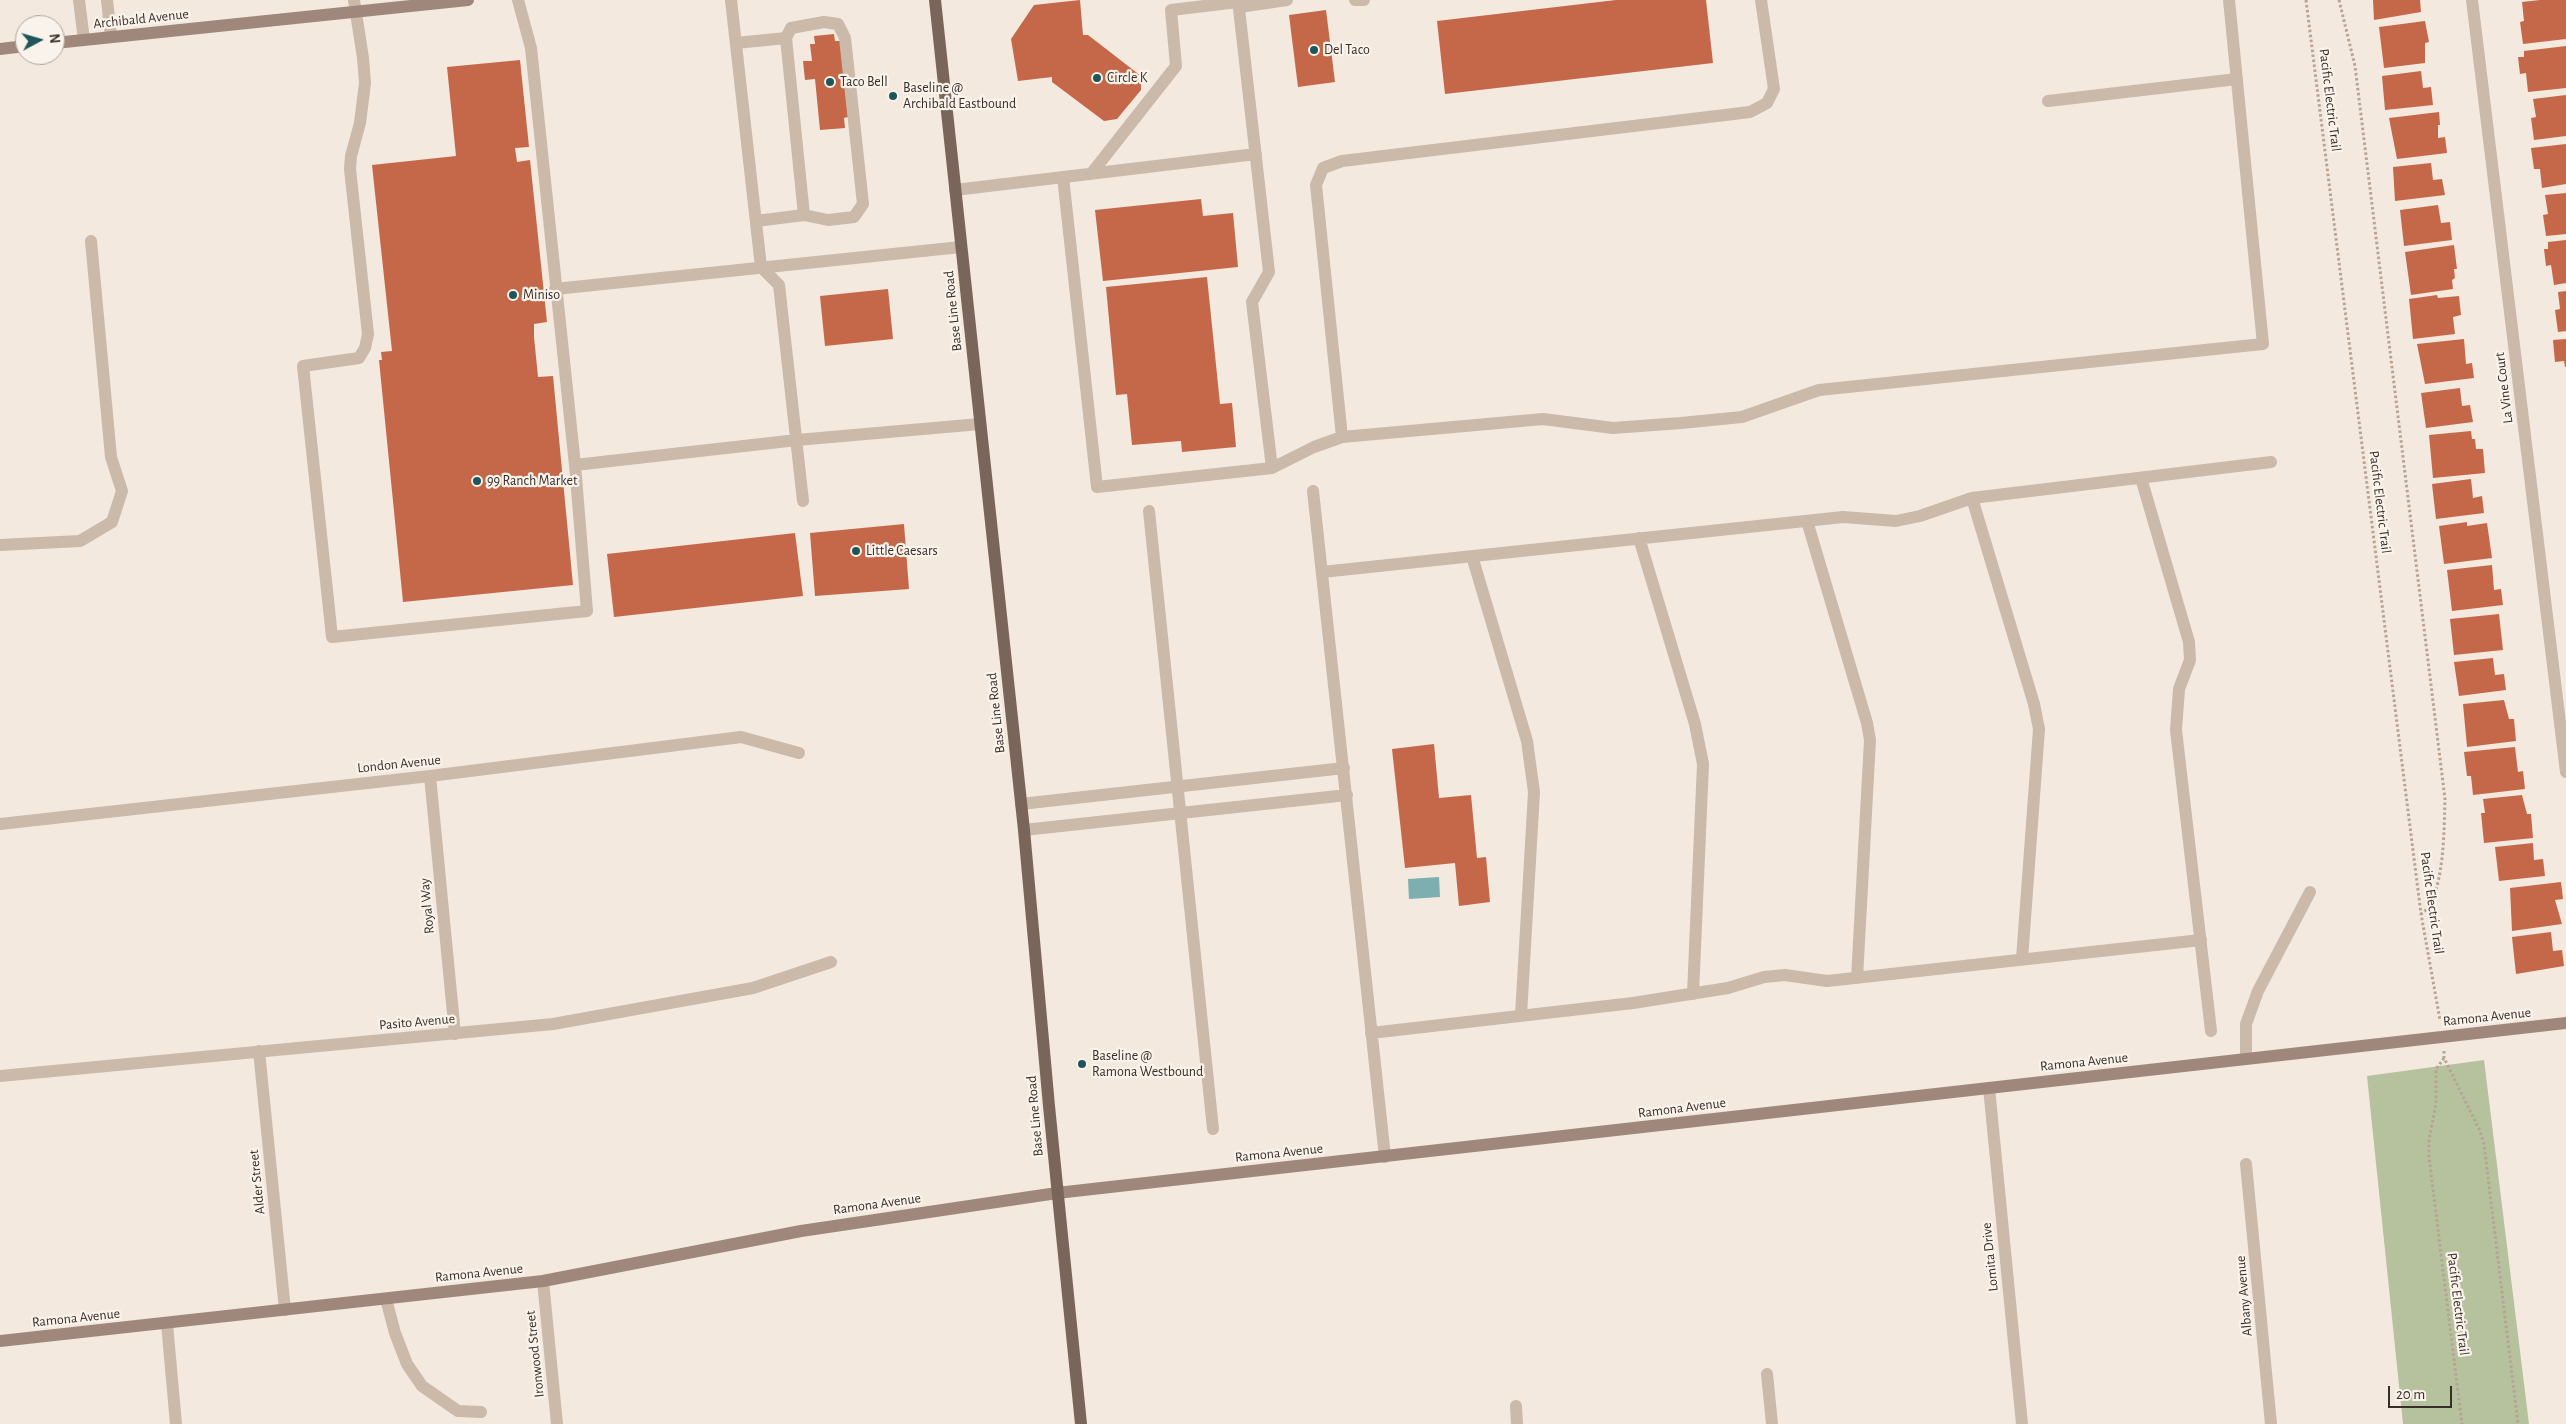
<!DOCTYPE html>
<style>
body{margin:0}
#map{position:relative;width:2566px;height:1424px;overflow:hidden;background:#f3e9de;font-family:"Alegreya Sans",sans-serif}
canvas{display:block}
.north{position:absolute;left:15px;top:15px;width:50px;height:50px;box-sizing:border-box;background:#faf3eb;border:1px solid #aca49d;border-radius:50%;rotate:84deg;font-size:14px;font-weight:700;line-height:20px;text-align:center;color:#382e29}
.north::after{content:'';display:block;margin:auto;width:18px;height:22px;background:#1f565a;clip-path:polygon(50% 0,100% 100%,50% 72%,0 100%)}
.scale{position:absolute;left:2388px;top:1386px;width:64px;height:22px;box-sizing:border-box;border:2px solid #382e29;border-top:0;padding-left:6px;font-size:15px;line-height:18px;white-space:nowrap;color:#382e29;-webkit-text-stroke:4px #faf3eb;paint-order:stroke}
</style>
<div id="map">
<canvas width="2566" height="1424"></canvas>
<div class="north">N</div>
<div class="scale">20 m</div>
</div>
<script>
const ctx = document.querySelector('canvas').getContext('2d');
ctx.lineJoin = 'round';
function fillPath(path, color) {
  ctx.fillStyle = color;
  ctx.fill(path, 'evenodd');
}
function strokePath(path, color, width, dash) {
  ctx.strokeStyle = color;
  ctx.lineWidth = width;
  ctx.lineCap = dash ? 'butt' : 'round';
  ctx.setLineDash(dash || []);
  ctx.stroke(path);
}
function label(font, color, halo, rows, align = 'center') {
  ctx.font = font + ' "Alegreya Sans",sans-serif';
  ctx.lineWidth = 4.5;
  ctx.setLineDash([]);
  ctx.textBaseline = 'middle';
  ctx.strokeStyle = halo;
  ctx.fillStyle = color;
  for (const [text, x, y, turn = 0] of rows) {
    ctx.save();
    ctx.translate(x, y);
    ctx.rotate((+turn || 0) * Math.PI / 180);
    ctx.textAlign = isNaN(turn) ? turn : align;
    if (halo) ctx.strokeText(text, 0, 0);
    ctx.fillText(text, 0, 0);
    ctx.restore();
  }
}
fillPath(new Path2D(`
 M2484 1060 2529 1424H2403L2367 1076Z`), '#b6c29e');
fillPath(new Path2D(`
 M1439 877 1440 897 1409 899 1408 879Z`), '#7daeb0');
fillPath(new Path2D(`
 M1080 0 1083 35H1088L1141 76V90L1117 119 1104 121 1052 82V77L1018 81 1011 39 1034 5Z
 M1616 0H1706L1713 63 1445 94 1437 21Z
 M2373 0H2420L2421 12 2374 20Z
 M2540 0H2566V39L2523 44 2520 22 2524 21 2522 2Z
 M1326 10 1335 82 1298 87 1289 15Z
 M2425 21 2429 42 2425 43V63L2384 68 2379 27Z
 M834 34 835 41H840L848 117 844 118 845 128 820 130 815 79 805 80 803 61H812L810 44H815L814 36Z
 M2566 46V88L2528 92 2526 73 2520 74 2518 57H2524V51Z
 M520 60 529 147 515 148 517 162 530 160 547 322 534 324V337L538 377 553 376 573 585 403 602 379 360H382L381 352 392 351 372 165 456 156 447 67Z
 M2421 71 2423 88 2431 87 2433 105 2385 110 2382 76Z
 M2566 95V136L2534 140 2531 118 2536 117 2533 99Z
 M2439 112 2440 125H2438V138L2445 137 2447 153 2397 159 2389 118Z
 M2566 144V184L2542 188 2540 169H2534L2531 148Z
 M2431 163 2433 180 2442 179 2445 195 2395 201 2393 167Z
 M2566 193V234L2546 236 2543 215 2548 214 2545 195Z
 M1201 199 1203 216 1233 213 1238 267 1103 281 1095 210Z
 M2438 205 2441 223 2450 222 2452 240 2404 246 2400 210Z
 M2566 240V283L2554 285 2551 265 2546 266 2544 249H2548V242Z
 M2454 245 2457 269H2454L2455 278 2452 280 2453 289 2411 295 2405 252Z
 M1207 277 1220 404 1232 403 1236 447 1182 452 1181 441 1132 445 1127 394 1116 395 1106 287Z
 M888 289 893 339 825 346 820 296Z
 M2566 291V331L2558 332 2555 310 2560 309 2558 292Z
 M2437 295 2438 298 2459 296 2461 315 2453 317 2455 334 2413 339 2409 299Z
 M2464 339 2466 364 2472 363 2474 378 2425 384 2417 344Z
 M2566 339V367H2565L2564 361 2555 362 2553 340Z
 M2460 388 2462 406 2470 405 2473 422 2426 428 2421 393Z
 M2471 431 2472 439H2475L2476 449H2483L2485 473 2433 478 2429 435Z
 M2471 479 2473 498 2482 496 2484 513 2436 519 2432 484Z
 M2467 522V526L2487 523 2492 558 2444 564 2439 526Z
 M904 524 909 589 815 596 810 533Z
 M795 533 803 596 614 617 607 554Z
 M2492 565 2494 590 2501 589 2503 605 2452 611 2447 570Z
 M2499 614 2503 650 2454 655 2450 619Z
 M2493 658 2495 675 2504 674 2506 690 2459 696 2454 662Z
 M2504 700 2509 719H2514L2516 741 2467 747 2463 704Z
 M1434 744 1439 798 1471 795 1477 858 1486 857 1490 902 1459 906 1455 863 1405 868 1392 749Z
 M2515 747 2518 772 2523 771 2525 789 2473 795 2471 776H2467L2464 752Z
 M2522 795 2527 814H2531L2533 838 2484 843 2481 813H2485L2483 799Z
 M2533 843 2534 860 2543 859 2545 876 2499 881 2495 847Z
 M2561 882 2563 899 2555 900 2562 924 2512 931 2510 888Z
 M2551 932 2553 951 2562 950 2564 966 2516 974 2512 937Z`), '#c56749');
strokePath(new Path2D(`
 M2306 0 2421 914 2440 1020
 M2339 0 2355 66 2445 799C2444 826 2445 899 2421 914
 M2444 1051V1058L2480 1131 2484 1144 2518 1424
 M2444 1058 2436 1069V1103L2429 1140V1157L2462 1424`), '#b7a394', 3, [2.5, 2.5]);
strokePath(new Path2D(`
 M79 0 84 40
 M107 0 111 37
 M354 0 363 58 365 83 360 123 351 156 350 169 368 334 365 348 359 358 303 366 332 637 587 611 575 465 531 48 518 0
 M731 0 761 267 779 285 803 501
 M1238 0 1269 272 1252 302 1272 468
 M1355 0H1364
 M1239 7 1287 0
 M786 38 791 28 824 22 838 24 845 38 863 204 854 217 828 220 804 215
 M736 43 786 38 804 215 756 221
 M2048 101 2237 79
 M1091 174 1176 66 1171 10 1238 2
 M1063 177 1097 487 1272 468 1314 447 1342 437 1543 419 1613 428 1681 423 1742 417 1819 390 2263 344 2229 0
 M955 190 1256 154
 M555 289 961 247
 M1342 437 1316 185 1323 168 1342 161 1750 112 1767 103 1774 89 1761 0
 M575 465 797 440 980 424
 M2141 478 2189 642 2190 660 2179 689 2176 730 2211 1031
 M1313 491 1385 1157
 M1972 498 2034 704 2039 729 2022 959
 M1149 511 1213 1129
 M1807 521 1867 723 1870 740 1857 978
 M1639 538 1695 724 1703 764 1693 994
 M1472 556 1527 741 1534 792 1521 1015
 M1322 572 1843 517 1896 521 1920 516 1972 498 2271 462
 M1021 804 1344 768
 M1024 830 1347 795
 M1371 1033 1633 1003 1728 988 1764 977 1785 975 1827 981 2201 940
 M2246 1059V1024L2258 991 2310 892
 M386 1299 395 1333 407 1364 422 1386 458 1411 481 1412`), '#cbb9aa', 12);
strokePath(new Path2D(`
 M2472 0 2566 772
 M0 545 80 541 112 522 122 491 111 457 91 241
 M430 776 455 1034
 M0 824 430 776 741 737 799 753
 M259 1051 285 1310
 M0 1076 553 1024 753 988 831 962
 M1989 1088 2022 1424
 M2246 1164 2271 1424
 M543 1281 557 1424
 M167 1324 176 1424
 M1767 1374 1772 1424
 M1516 1406 1517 1424`), '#cbb9aa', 12);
strokePath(new Path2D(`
 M55 43 468 0
 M0 49 25 46
 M0 1341 543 1281 801 1231 1057 1193 2566 1023`), '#9f887b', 12);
strokePath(new Path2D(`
 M935 0 1024 830 1049 1106 1081 1424`), '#7a655b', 12);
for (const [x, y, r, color] of [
 [1314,50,5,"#1f565a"],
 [1097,78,5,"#1f565a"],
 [830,82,5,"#1f565a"],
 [893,96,5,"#1f565a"],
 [513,295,5,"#1f565a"],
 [477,481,5,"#1f565a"],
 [856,551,5,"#1f565a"],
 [1082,1064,5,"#1f565a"]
]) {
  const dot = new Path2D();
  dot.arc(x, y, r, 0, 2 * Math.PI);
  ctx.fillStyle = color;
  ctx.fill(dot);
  strokePath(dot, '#faf3eb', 2);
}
label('14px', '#382e29', '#faf3eb', [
 ["Archibald Avenue",141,19,-6],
 ["Pacific Electric Trail",2330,100,83],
 ["Base Line Road",953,311,-96],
 ["La Vine Court",2504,388,-97],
 ["Pacific Electric Trail",2380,502,83],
 ["Base Line Road",996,713,-96],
 ["London Avenue",399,764,-6],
 ["Pacific Electric Trail",2432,903,82],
 ["Royal Way",427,906,-95],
 ["Ramona Avenue",2487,1017,-6],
 ["Pasito Avenue",417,1022,-5],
 ["Ramona Avenue",2084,1062,-6],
 ["Ramona Avenue",1682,1108,-7],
 ["Base Line Road",1035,1116,-95],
 ["Ramona Avenue",1279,1153,-6],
 ["Alder Street",257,1182,-96],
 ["Ramona Avenue",877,1204,-8],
 ["Lomita Drive",1990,1257,-96],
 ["Ramona Avenue",479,1273,-6],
 ["Albany Avenue",2244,1296,-95],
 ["Pacific Electric Trail",2458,1304,83],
 ["Ramona Avenue",76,1318,-6],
 ["Ironwood Street",535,1354,-96]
]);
label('14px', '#382e29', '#faf3eb', [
 ["Del Taco",1324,50],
 ["Circle K",1107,78],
 ["Taco Bell",840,82],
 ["Baseline @",903,88],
 ["Archibald Eastbound",903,104],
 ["Miniso",523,295],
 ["99 Ranch Market",487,481],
 ["Little Caesars",866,551],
 ["Baseline @",1092,1056],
 ["Ramona Westbound",1092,1072]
], 'left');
</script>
